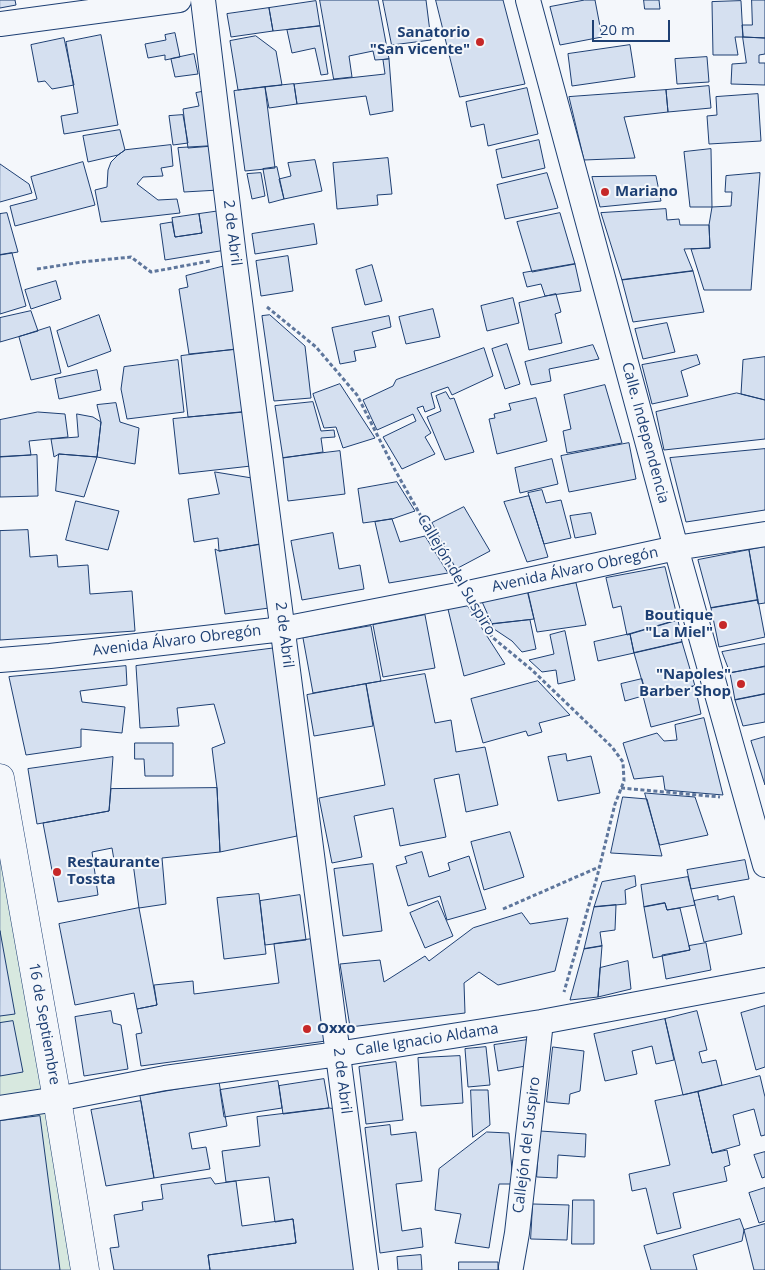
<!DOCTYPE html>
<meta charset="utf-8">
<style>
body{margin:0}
#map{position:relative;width:765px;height:1270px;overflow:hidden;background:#f4f7fb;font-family:"Open Sans",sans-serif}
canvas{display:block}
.scale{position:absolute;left:592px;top:20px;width:78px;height:22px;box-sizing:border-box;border:2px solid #1d3f73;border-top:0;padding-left:6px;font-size:15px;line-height:18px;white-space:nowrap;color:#1d3f73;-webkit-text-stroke:4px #f4f7fb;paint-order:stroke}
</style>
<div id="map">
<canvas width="765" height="1270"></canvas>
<div class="scale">20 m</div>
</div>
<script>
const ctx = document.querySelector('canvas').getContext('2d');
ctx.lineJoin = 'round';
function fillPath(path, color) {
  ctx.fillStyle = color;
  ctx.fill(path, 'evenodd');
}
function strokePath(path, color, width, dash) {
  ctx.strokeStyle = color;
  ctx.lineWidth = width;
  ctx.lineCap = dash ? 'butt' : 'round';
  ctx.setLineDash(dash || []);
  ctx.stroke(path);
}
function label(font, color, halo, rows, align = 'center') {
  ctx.font = font + ' "Open Sans",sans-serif';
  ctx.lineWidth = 4;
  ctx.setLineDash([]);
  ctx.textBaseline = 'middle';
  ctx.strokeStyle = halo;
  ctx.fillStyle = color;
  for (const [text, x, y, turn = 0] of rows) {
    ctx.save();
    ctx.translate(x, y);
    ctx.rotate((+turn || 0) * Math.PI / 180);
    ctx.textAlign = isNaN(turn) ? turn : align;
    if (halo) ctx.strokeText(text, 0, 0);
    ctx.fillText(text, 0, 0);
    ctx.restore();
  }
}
const green = new Path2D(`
 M0 778 85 1270H0Z`);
fillPath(green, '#d7e8df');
strokePath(green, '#687fa3', 1);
const building = new Path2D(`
 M0 0H15L16 5 0 8Z
 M320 0H378L389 59 375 60 373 51 349 56 352 77 334 79Z
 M383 0H426L431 40 392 45Z
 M436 0H503L525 84 460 97Z
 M585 0H595L602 37 560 45 550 7Z
 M644 0H659L660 9H645Z
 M752 0H765V38L743 37 742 25H752Z
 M316 1 320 26 273 31 269 8Z
 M741 1 743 37H735L738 55H713L712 2Z
 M269 8 273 31 231 37 227 14Z
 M320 26 328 74 321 75 315 48 292 53 287 30Z
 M175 33 180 57 165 60V55L148 58 145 44 166 40 165 35Z
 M101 35 118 125 64 134 61 116 78 113 66 42Z
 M256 36 276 51 282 85 238 90 230 41Z
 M743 37 765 38V54L759 55V63H765V85L731 84 732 64 746 63Z
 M64 38 74 85 52 89 45 81 38 82 31 45Z
 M630 45 635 77 572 86 568 54Z
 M194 54 198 74 175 77 171 59Z
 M707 57 709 82 677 84 675 59Z
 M389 59 393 111 370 115 366 96 297 104 294 84 385 74 383 60Z
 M294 84 297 104 269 108 265 87Z
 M709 86 711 108 668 112 666 90Z
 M265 87 275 168 245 171 234 91Z
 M527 88 538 134 488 146 484 124 471 127 466 102Z
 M666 90 668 112 624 117 635 158 584 160 569 97Z
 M206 91 213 146 188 148 183 109 199 106 196 93Z
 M758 94 761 141 709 144 707 116 717 115 716 97Z
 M183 115 188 143 173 145 169 116Z
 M120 130 125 150 118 155 88 162 83 136Z
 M539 140 545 168 502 178 496 150Z
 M171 145 173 166 161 168 163 176 143 177 137 184 158 200 177 199 180 213 101 222 95 190 107 187 108 170 111 162 118 155 125 150Z
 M213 146 219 190 184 192 178 148Z
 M711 149 712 207H690L684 152Z
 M388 158 392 194 377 195 378 205 337 209 333 163Z
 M315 160 322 191 284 199 279 179 291 176 288 163Z
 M83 162 95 205 15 226 10 206 37 199 31 177Z
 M0 164 29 184 32 193 0 202Z
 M277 167 284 199 269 203 263 169Z
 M261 173 265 196 252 199 247 174Z
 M547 173 558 208 505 219 497 185Z
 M760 173 751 290H704L691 249 710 248 709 225 712 207 731 206 732 192H725L726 176Z
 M656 176 661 201 600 207 592 177Z
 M666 209 667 220 679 219 680 225H709L710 248 684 249 693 271 622 280 601 213Z
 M220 211 226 250 165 260 160 224 172 222 175 237 202 233 199 214Z
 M7 213 18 252 0 255V214Z
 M560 213 575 264 532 272 517 222Z
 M199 214 202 233 175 237 172 218Z
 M314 224 317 244 255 254 252 234Z
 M12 253 26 306 0 314V255Z
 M288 256 293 291 261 296 256 261Z
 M575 264 581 291 545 296 541 284 527 287 523 273Z
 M372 265 382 301 365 305 356 270Z
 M225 266 239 349 189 354 179 289 188 287 186 276Z
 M693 271 704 312 633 322 622 280Z
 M56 281 61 299 31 309 25 290Z
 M556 294 561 312 555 314 562 343 529 350 519 303Z
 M513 298 519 323 487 331 481 306Z
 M433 309 440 337 406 344 399 317Z
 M31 311 38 331 0 342V318Z
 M99 315 111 351 68 367 57 331Z
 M270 315 305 346 311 398 274 401 262 316Z
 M389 316 391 327 372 332 376 347 354 351 356 361 340 364 332 328Z
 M667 323 675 352 643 359 635 329Z
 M50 327 61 373 31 380 19 337Z
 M507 344 520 384 505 389 492 349Z
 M593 345 599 359 549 369 551 381 531 385 525 362Z
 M484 348 493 376 452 395 448 387 431 393 435 408 425 412 423 406 417 408 431 433 425 437 435 454 402 469 383 437 416 421 413 414 377 430 363 400 393 386 396 380Z
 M239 349 244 412 188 417 181 356Z
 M697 355 700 364 681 371 688 396 652 404 642 365Z
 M765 357V400L741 394 743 360Z
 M178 360 184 412 127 419 121 389 124 367Z
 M97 370 101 390 59 399 55 379Z
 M340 384 375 438 343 448 336 427 324 428 313 394Z
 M605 385 622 443 567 453 563 431 571 429 564 395Z
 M446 392 450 399 454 398 474 452 445 460 427 417 441 411 436 396Z
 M737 393 765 400V439L664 450 656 412Z
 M536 398 547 441 497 454 489 419 495 418 494 414 511 410 509 404Z
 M313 402 321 431 334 430 335 437 321 438 323 452 283 458 275 406Z
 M116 403 120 422 139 428 135 464 97 457 101 422 97 405Z
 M38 412 65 414 68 437 29 441 31 455 0 457V420Z
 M244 412 251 466 179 474 173 419Z
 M77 414 93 417 101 422 97 457 59 454 54 457 51 439 78 437Z
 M629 443 636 479 569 492 561 456Z
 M765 449V510L686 522 670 458Z
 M340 451 345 494 288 501 283 458Z
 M59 454 97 457 84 497 56 491Z
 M37 455 38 496 0 497V457Z
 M552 459 558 484 520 493 515 468Z
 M215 472 252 478 262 544 219 551 218 538 194 542 188 499 219 494Z
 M397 482 415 511 392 519 363 523 358 489Z
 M542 490 546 503 561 500 571 538 544 544 528 493Z
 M529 496 548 557 527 562 504 502Z
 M76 501 119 511 108 550 66 540Z
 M464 507 490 551 456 569 432 523Z
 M591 513 596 534 575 538 570 516Z
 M392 519 400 542 425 536 448 573 389 583 375 522Z
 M28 530 30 557 57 555 58 567 88 565 90 594 132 591 135 631 0 640V531Z
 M333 533 339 569 360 565 364 589 302 600 291 541Z
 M262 544 269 608 225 614 215 549 219 551Z
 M765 547V603L758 604 749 550Z
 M749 550 758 600 711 608 698 560Z
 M665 567 678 620 627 635 621 606 613 608 606 578Z
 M576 583 586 625 537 632 528 592Z
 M526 586 534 619 492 624 479 595Z
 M758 600 765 637 719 647 711 608Z
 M465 602 505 664 464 676 447 605Z
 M425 615 435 668 383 677 373 625Z
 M530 620 536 649 522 652 512 641 494 629 492 624Z
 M678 620 682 642 634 653 630 634Z
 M371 626 381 681 313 693 303 638Z
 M565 631 575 680 558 684 556 670 542 672 529 660 554 654 550 635Z
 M630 634 634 653 598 661 594 642Z
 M682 642 695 686 646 695 634 653Z
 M765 644V666L730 673 722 652Z
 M276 648 297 836 220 852 217 788 212 748 225 743 214 704 177 708 179 726 140 728 136 666Z
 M126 666 127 685 80 691 82 702 125 707 122 733 81 729V747L26 755 9 677Z
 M765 667V694L735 700 730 673Z
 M425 674 435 723 451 720 456 752 485 747 498 805 466 812 459 774 434 779 446 837 400 846 393 808 354 816 362 857 332 863 319 798 385 785 366 684Z
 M642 679 646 695 625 701 621 684Z
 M538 681 570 715 539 723 542 732 528 736 526 731 483 743 471 699Z
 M366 684 373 726 314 736 307 695Z
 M695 686 701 714 651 727 643 696Z
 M765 694V722L743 726 735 700Z
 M704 718 723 795 665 790 663 776 634 779 623 743 657 733 664 741 677 740 675 725Z
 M765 737V785L751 741Z
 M135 743H173V776H145L144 759H135Z
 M566 754 567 761 591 756 600 793 558 801 548 757Z
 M113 757 109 811 37 824 28 769Z
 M217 788 220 852 162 858 166 904 139 908 133 863 115 866 112 848 92 852 98 895 58 902 43 823 109 811 111 789Z
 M645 793 695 797 708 835 660 845Z
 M623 797 647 799 662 856 611 853Z
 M510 832 524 877 484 890 471 842Z
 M422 852 429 877 450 870 448 863 469 856 486 909 447 920 440 896 408 906 396 866 407 863 405 857Z
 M745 860 749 879 691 889 687 870Z
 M373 864 382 931 343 936 334 869Z
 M635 876 636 886 625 890 626 904 594 907 602 882Z
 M688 877 695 905 667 910 665 903 644 907 641 885Z
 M259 894 266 954 224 959 217 898Z
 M300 895 306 940 265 945 260 901Z
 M718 896V900L734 896 742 934 704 942 694 901Z
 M438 901 453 936 425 948 410 913Z
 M665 903 667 910 680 908 690 950 653 958 644 907Z
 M616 905 615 930 600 932 602 946 584 949 594 907Z
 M139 908 157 1005 137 1009 134 993 75 1005 59 924Z
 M522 913 530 924 568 918 555 971 498 985 479 972 464 983 465 1013 350 1027 340 964 380 960 384 982 425 956 429 961 473 928Z
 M0 931 15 1014 0 1016Z
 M312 939 326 1041 141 1066 136 1034 142 1033 137 1009 157 1005 154 985 193 981 194 994 279 983 274 944Z
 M706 943 711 970 666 979 662 955 690 950 689 946Z
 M602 946 598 997 570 1000 584 949Z
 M628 961 631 989 598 997 600 968Z
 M765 1006V1067L756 1070 741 1013Z
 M111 1011 113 1023 121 1025 128 1069 84 1076 75 1017Z
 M697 1011 707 1050 699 1052 702 1063 716 1060 722 1085 683 1095 665 1019Z
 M665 1019 674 1060 656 1064 652 1046 632 1051 637 1074 605 1081 594 1034Z
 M13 1021 23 1072 0 1076V1023Z
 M527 1040 531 1065 498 1071 494 1045Z
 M486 1047 490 1085 468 1087 465 1049Z
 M553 1047 584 1051 580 1091 570 1094 569 1104 547 1102Z
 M460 1056 463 1103 421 1106 418 1058Z
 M396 1062 403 1120 366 1124 359 1067Z
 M760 1076 765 1097V1135L761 1136 754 1109 733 1115 740 1145 712 1153 698 1092Z
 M324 1079 329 1108 283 1114 279 1086Z
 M278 1081 282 1108 224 1117 220 1090Z
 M219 1082 227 1126 189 1133 192 1149 206 1147 210 1169 154 1178 140 1096Z
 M471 1090H488L490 1125 473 1137Z
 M698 1092 712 1153 727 1150 730 1165 724 1167 727 1181 673 1193 681 1228 657 1234 646 1188 632 1191 629 1174 670 1165 655 1101Z
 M141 1101 154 1178 106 1186 91 1110Z
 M329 1108 337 1109 356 1270H210L208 1255 296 1243 293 1219 275 1222 269 1177 226 1182 222 1151 260 1146 257 1117Z
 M40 1116 60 1270H0V1121Z
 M390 1125 391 1135 416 1132 422 1181 396 1184 402 1231 421 1228 423 1247 380 1253 365 1128Z
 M540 1131 586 1134 585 1157 558 1155 557 1178 537 1177Z
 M487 1132 509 1133 513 1184H499L489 1248 455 1243 461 1214 435 1210 439 1169Z
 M765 1152V1177L762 1178 754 1155Z
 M211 1178 215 1184 236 1181 242 1226 293 1219 296 1243 208 1255 210 1270H114L110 1248 119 1247 114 1215 143 1210 142 1202 163 1199 161 1185Z
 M765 1188V1221L759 1223 749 1193Z
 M573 1200H594V1244H572Z
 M533 1204 569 1205 567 1240 531 1239Z
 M740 1219 744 1230 742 1241 693 1255 697 1270H651L644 1246Z
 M765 1224V1270H754L744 1230Z
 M421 1255 422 1270H398L397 1257Z
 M459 1262H498V1270H459Z`);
fillPath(building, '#d5e0f0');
strokePath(building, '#1d3f73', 1);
const street = new Path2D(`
 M203 0 234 256 366 1270
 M528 0 676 548 765 865
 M0 24 179 0
 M0 660 50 656 283 629 468 593 676 548 765 534
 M0 1108 57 1099 165 1078 338 1054 541 1022 765 980
 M511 1267 517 1233 541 1022`);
const secondary = new Path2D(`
 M0 778 57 1099 85 1270`);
strokePath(street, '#1d3f73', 26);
strokePath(secondary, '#1d3f73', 29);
strokePath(new Path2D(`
 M37 269 82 262 131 257 151 272 210 261
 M267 307 316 347 357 395 395 470 452 571
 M480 616 492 637 532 670 612 747 623 762 624 781 615 804 597 877 564 992
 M621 788 720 797
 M503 909 599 867`), '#5e769c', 3, [4, 2.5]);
strokePath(street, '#f4f7fb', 24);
strokePath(secondary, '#f4f7fb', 28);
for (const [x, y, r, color] of [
 [480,42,5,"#c62828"],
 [605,192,5,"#c62828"],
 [723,625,5,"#c62828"],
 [741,684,5,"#c62828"],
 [57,872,5,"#c62828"],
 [307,1029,5,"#c62828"]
]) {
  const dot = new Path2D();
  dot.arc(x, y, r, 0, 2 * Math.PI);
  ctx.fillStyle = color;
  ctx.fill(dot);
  strokePath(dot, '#f4f7fb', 2);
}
label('bold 15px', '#1d3f73', '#f4f7fb', [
 ["Sanatorio",470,33],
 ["\"San vicente\"",470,50],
 ["Mariano",615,192,"left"],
 ["Boutique",713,616],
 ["\"La Miel\"",713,633],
 ["\"Napoles\"",731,675],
 ["Barber Shop",731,692],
 ["Restaurante",67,863,"left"],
 ["Tossta",67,880,"left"],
 ["Oxxo",317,1029,"left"]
], 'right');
label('15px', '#1d3f73', '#f4f7fb', [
 ["2 de Abril",232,233,83],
 ["Calle. Independencia",645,433,75],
 ["Avenida Álvaro Obregón",575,570,-12],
 ["Callejón del Suspiro",456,575,59],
 ["2 de Abril",284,635,83],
 ["Avenida Álvaro Obregón",177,641,-7],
 ["16 de Septiembre",44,1024,80],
 ["Calle Ignacio Aldama",427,1040,-9],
 ["2 de Abril",342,1081,83],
 ["Callejón del Suspiro",527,1145,-83]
]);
</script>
